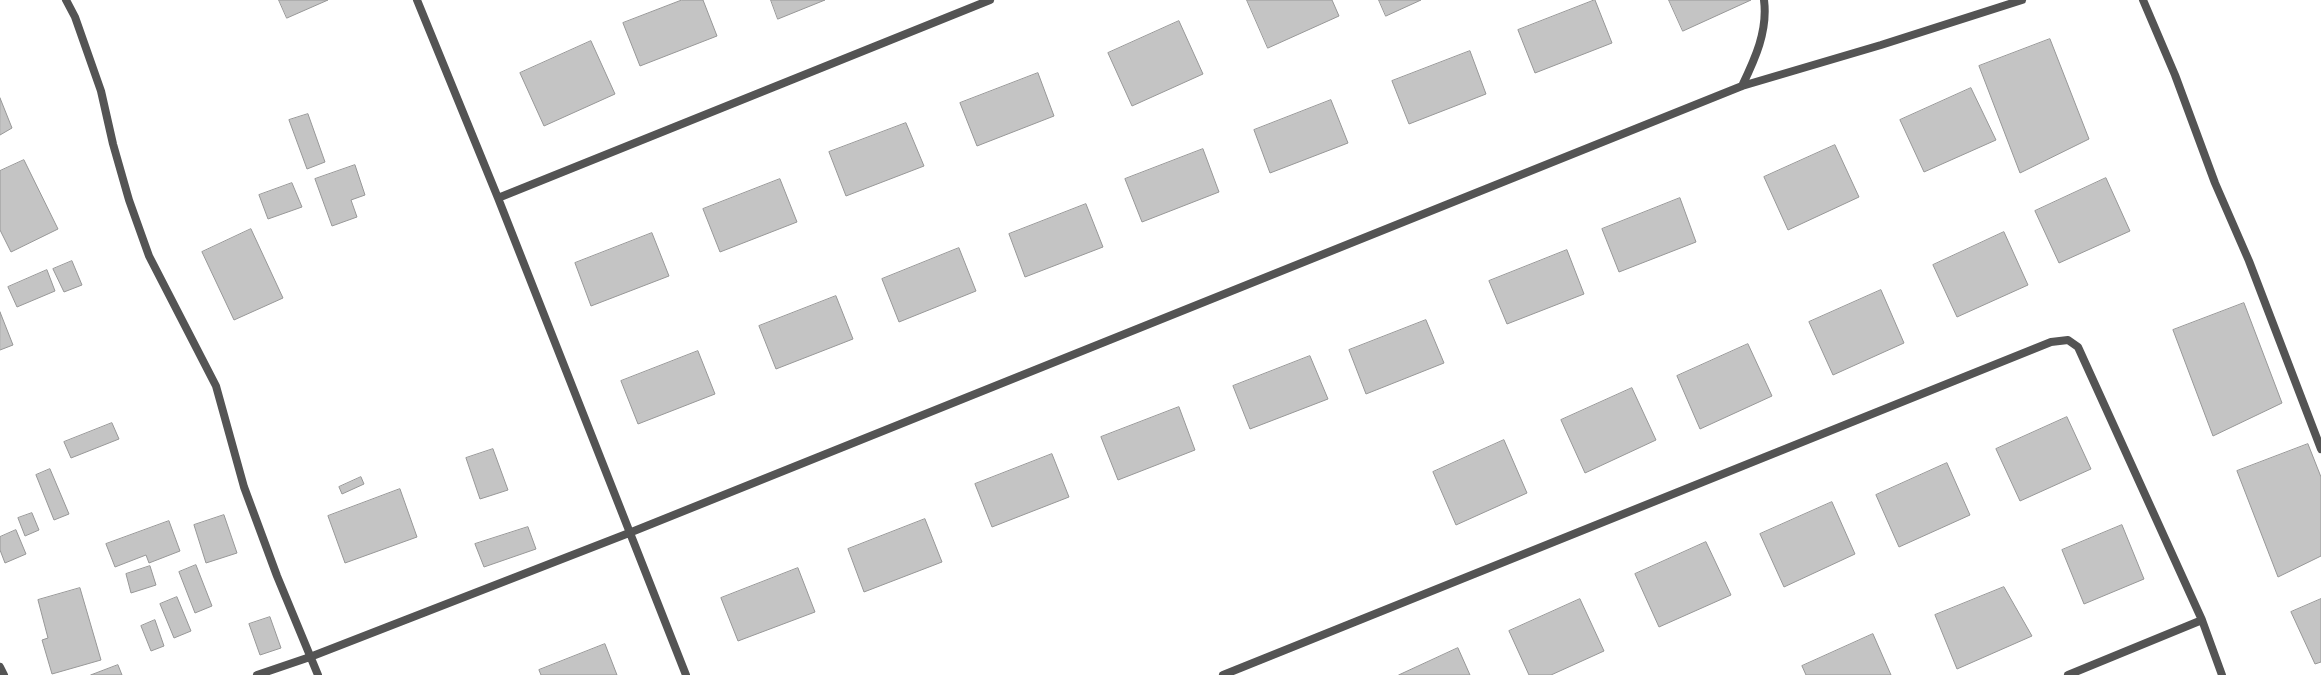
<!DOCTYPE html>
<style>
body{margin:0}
canvas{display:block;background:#fff}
</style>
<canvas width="2321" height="675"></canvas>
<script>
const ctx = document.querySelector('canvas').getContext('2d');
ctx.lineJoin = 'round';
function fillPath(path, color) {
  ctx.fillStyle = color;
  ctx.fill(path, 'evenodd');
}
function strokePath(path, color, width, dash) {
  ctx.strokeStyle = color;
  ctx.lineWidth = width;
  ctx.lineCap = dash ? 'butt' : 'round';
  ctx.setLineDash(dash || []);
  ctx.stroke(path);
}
const building = new Path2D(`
 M279 0H328L287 18Z
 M682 0H703L717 36 640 66 623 23Z
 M771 0H825L778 19Z
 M1247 0H1332L1339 16 1268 48Z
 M1379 0H1421L1386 16Z
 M1595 0 1612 43 1535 73 1518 30Z
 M1669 0H1751L1683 31Z
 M1179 21 1203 74 1132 106 1108 53Z
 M2050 39 2089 139 2020 173 1979 66Z
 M591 41 615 94 544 126 520 73Z
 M1470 51 1486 94 1409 124 1392 81Z
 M1038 73 1054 116 977 146 960 103Z
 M1971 88 1996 140 1924 172 1900 120Z
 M0 98 12 128 0 135Z
 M1331 100 1348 143 1270 173 1254 130Z
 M308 114 325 162 307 169 289 120Z
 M906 123 924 166 846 196 829 152Z
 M1835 145 1859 197 1788 230 1764 177Z
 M1203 149 1219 192 1142 222 1125 179Z
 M24 160 58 229 11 252 0 230V171Z
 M355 165 365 195 351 200 357 217 332 226 315 179Z
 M2106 178 2130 231 2059 263 2035 211Z
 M780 179 797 222 720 252 703 209Z
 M292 183 302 207 268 219 259 195Z
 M1680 198 1696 242 1619 272 1602 229Z
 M1086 204 1103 247 1025 277 1009 234Z
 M251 229 283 298 234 320 202 252Z
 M2004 232 2028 285 1957 317 1933 265Z
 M652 233 669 276 591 306 575 263Z
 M959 248 976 291 899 322 882 279Z
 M1567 250 1584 294 1507 324 1489 281Z
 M72 261 82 285 64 292 53 269Z
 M47 270 55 291 17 307 8 287Z
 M1881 290 1904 343 1833 375 1809 322Z
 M836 296 853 339 776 369 759 326Z
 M2244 303 2282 403 2213 436 2173 330Z
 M0 312 13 345 0 350Z
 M1426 320 1444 363 1366 394 1349 350Z
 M1748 344 1772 396 1700 429 1677 376Z
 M698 351 715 394 638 424 621 381Z
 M1310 356 1328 399 1250 429 1233 386Z
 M1632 388 1656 440 1585 473 1561 420Z
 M1179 407 1195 450 1118 480 1101 437Z
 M2067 417 2091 469 2020 501 1996 449Z
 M112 423 119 439 71 458 64 442Z
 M1504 440 1527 493 1456 525 1433 472Z
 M2308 444 2321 477V556L2278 577 2237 471Z
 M493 449 508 490 480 499 466 458Z
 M1052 454 1069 497 992 527 975 484Z
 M1947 463 1970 515 1899 547 1876 495Z
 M50 469 69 514 54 520 36 475Z
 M361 477 364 484 342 494 339 487Z
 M400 489 417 537 345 563 328 516Z
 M1832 502 1855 554 1784 587 1760 534Z
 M32 513 39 530 25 536 18 518Z
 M224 515 237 553 206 563 194 525Z
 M925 519 942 562 864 592 848 549Z
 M169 521 180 551 149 563 146 555 115 567 106 544Z
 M2122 525 2144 579 2084 604 2062 550Z
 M528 527 536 549 484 567 475 544Z
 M16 530 26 554 5 563 0 550V537Z
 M1706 542 1731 595 1659 627 1635 574Z
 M196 565 212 606 195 613 179 572Z
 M150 566 156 585 131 593 126 574Z
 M798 568 815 612 738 641 721 598Z
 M2004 587 2032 636 1957 669 1935 615Z
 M80 588 101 660 52 674 42 640 48 638 38 600Z
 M177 597 191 631 174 638 160 604Z
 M1580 599 1604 651 1551 675H1529L1509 631Z
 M2321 599V662L2315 664 2291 612Z
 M270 617 281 648 260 655 249 624Z
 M155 620 164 646 151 651 141 626Z
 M1873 634 1891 675H1806L1802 666Z
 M605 644 617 675H541L539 670Z
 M1458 648 1470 675H1399Z
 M118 665 122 675H91Z`);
fillPath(building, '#c4c4c4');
strokePath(building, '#989898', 1);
strokePath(new Path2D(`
 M66 0 75 17 101 91 113 144 129 200 149 256 216 386 244 487 277 576 318 675
 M417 0 498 198 686 675
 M2143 0 2175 75 2215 183 2249 261 2321 449
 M1742 86C1755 59 1768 31 1764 0
 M498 198 990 0
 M0 667 4 675
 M257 675 310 657 629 533 1742 86 1881 45 2022 0
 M1223 675 2051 342 2068 340 2078 347 2202 620 2222 675
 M2068 675 2202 620`), '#545454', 8);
</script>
